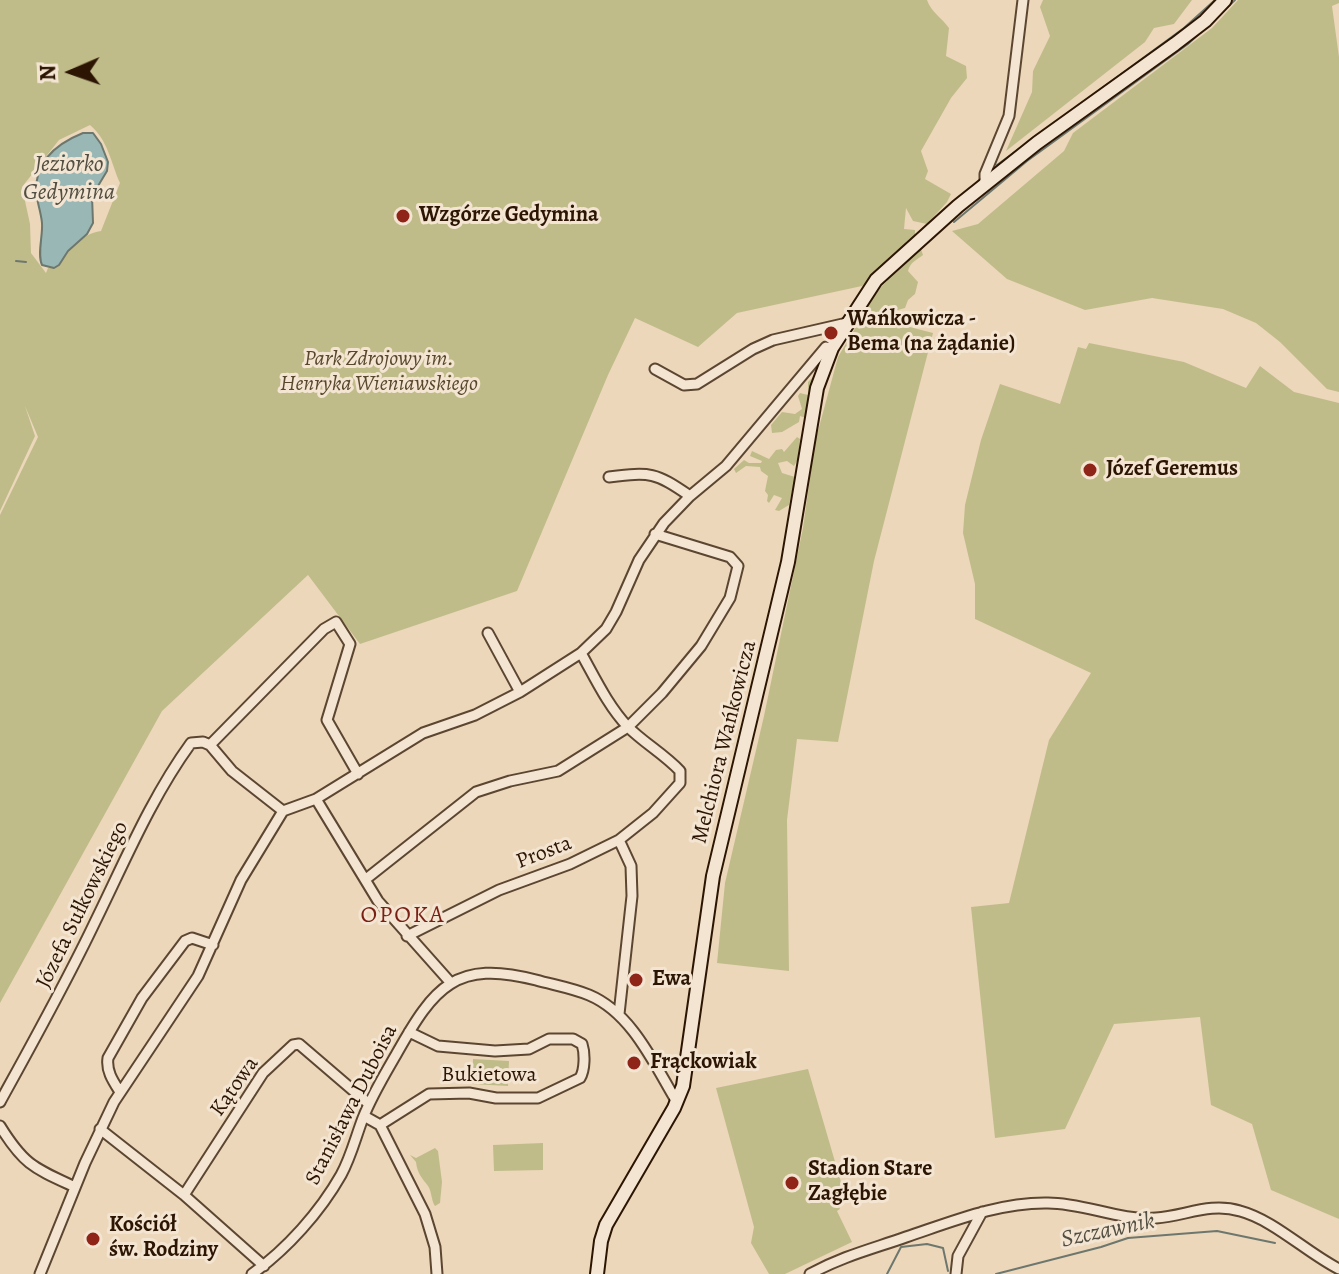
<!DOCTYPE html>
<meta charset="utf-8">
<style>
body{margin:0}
#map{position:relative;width:1339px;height:1274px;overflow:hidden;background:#ecd7ba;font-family:Alegreya,serif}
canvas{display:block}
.north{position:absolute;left:32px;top:32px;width:80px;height:80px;-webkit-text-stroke:6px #f3e5d2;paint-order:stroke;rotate:268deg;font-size:22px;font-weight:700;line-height:32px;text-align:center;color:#2c1503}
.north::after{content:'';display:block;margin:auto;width:28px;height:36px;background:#2c1503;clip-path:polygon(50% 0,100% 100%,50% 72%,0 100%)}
</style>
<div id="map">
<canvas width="1339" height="1274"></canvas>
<div class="north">N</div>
</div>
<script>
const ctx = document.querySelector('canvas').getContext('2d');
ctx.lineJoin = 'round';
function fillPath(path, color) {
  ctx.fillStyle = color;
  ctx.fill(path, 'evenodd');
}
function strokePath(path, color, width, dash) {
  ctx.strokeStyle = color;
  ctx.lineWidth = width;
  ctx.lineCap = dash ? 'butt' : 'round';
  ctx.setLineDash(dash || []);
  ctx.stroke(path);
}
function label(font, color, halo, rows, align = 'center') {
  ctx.font = font + ' Alegreya,serif';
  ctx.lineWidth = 6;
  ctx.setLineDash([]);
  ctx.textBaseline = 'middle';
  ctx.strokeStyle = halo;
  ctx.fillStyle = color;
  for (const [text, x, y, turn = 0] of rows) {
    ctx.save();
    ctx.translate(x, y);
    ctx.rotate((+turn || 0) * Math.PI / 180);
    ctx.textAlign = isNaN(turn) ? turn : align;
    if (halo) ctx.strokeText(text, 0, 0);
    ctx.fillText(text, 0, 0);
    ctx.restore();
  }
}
fillPath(new Path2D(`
 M0 0H927C931 12 942 18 949 28L946 56 966 66 967 78 951 98 921 151 928 171 925 179 951 194 947 202 927 224 913 221 906 208 904 229 915 230V235L862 286 737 313 698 347 635 318 608 375 517 591 360 644 308 575 162 711 0 1003V515L38 437 25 406 35 436 0 511ZM90 125C108 140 111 163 120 183L101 231C80 235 70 247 59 265L48 268 46 273 31 253 30 224 22 187 59 140Z
 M1043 0H1192L1174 24 1154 28 1145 42 1006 151 1032 92 1033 71 1050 36 1040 7Z
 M1238 0H1339V3L1332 6 1339 57V392L1327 389 1280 342 1256 323 1223 309 1152 298 1085 310 1007 279 952 231 978 224 1064 151 1073 133 1212 28Z
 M921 249 923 255C917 260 910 262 908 271L918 282 915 294 908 300 905 308 883 314 866 312 865 309 882 286Z
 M863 315 933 333 874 561 838 742 797 739 787 820 789 971 717 963 725 883 764 716 803 528 815 442 838 357Z
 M1089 343 1184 362 1246 388 1260 366 1294 392 1339 403V1219L1271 1190 1252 1124 1211 1105 1200 1017 1114 1024 1065 1129 995 1138 971 907 1009 903 1049 740 1091 673 975 619V584L963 533 965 505 981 440 1000 384 1060 404 1078 347 1086 349Z
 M813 377 815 378 806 418 800 416 799 422 782 432 772 433 771 425 782 412 795 414 802 409 798 396 800 393 808 395V382Z
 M797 437 800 439 798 459 794 466 787 461 778 463 782 473 795 477 789 505 779 511 775 510 782 498 774 495 769 503 767 501 768 495 765 491 768 476 761 471 760 467 746 466 736 473 734 469 744 460 749 463H761L762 461 750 456 752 451 769 459 776 450 782 449 784 452Z
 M473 1059 509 1061 508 1086 472 1084Z
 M808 1069 845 1196 836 1199 840 1209 837 1211 852 1242 785 1274H769L751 1243 754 1227 716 1088Z
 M543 1143V1170L494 1171 493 1145Z
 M435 1148 438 1151 442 1182 440 1203 435 1206C431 1200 432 1192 428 1186 422 1178 417 1173 416 1162L410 1155 416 1158Z`), '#c0bc8a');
const water = new Path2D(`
 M83 133H93L101 144 108 162 107 171 92 196 93 223 87 234 68 251 59 265 54 268 42 265C37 254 43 236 42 223 41 212 37 202 36 192 35 161 58 143 83 133Z`);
fillPath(water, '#99b8b5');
strokePath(water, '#6d776e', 2);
strokePath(new Path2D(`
 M997 165 1184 28 1215 0
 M954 222 1027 161 1188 44 1235 0
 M16 261 26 262
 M887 1274 901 1247 927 1244 943 1248 948 1271
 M996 1274 1101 1247 1128 1238 1217 1231 1275 1243`), '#6d776e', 2);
const street = new Path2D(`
 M985 185V174L1009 116 1023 0
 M655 369 684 385 697 384 753 349 773 340 847 323
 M609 477C651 472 655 472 690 496
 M488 633 520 692
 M210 745 232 771 283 811
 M316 799 378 901 450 982
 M366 879 476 792 510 781 558 771 628 727 662 693 701 646 730 598 738 566 730 557 655 534
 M407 936 499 890 570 864 619 840 653 813 680 783V771C664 754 644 743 628 727 608 706 595 678 581 653
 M619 1014 632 896 631 866 619 840
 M120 1092C113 1081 106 1071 108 1058L142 998 185 941 192 938 213 945
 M0 1102C33 1042 66 983 95 922 125 861 151 798 191 743L203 742 210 745 324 629 336 622 350 644 327 720 358 774
 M364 1116 380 1125 425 1214 435 1247 437 1274
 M380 1125 429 1094 469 1093 496 1098H538L580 1078C585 1070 585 1053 582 1044L573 1039H549L529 1049 495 1051 438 1046 409 1032
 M0 1126C24 1165 34 1168 75 1187
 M100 1129 184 1195 264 1266
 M184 1195 263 1073 293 1045 299 1044 369 1104
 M40 1274 85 1163 114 1102 198 976 241 880 283 811 316 799 423 733 475 715 520 692 581 653 606 629 616 612 639 560 664 523 690 496 726 466 826 347 832 348
 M252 1274C287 1249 320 1212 341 1175 351 1157 356 1136 363 1118 372 1095 385 1074 397 1053 434 987 456 959 536 980 554 985 572 988 589 995 632 1013 654 1064 677 1102
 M810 1274C843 1256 872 1249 906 1237 951 1222 999 1202 1048 1203 1085 1203 1119 1221 1156 1218 1185 1216 1210 1202 1240 1211 1274 1220 1307 1253 1339 1269
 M956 1274 958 1256 982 1212`);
const secondary = new Path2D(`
 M597 1274 601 1241 606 1225 674 1108 683 1086 713 876 788 562 817 388 832 348 876 280 958 206 1037 143 1175 44 1205 21 1225 0`);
strokePath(street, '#5c4631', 13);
strokePath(secondary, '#2c1503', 16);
strokePath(street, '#f3e5d2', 9);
strokePath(secondary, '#f3e5d2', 12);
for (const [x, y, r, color] of [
 [403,216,8,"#8f2418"],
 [831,333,8,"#8f2418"],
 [1090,470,8,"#8f2418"],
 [636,980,8,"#8f2418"],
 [634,1063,8,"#8f2418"],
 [792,1183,8,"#8f2418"],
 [93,1239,8,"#8f2418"]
]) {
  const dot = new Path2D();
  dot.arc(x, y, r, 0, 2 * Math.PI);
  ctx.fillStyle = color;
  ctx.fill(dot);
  strokePath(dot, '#f3e5d2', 3);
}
label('bold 22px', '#2c1503', '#f3e5d2', [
 ["Wzgórze Gedymina",419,216],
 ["Wańkowicza -",847,320],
 ["Bema (na żądanie)",847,345],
 ["Józef Geremus",1106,470],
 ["Ewa",652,980],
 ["Frąckowiak",650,1063],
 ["Stadion Stare",808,1170],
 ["Zagłębie",808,1195],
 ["Kościół",109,1226],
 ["św. Rodziny",109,1251]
], 'left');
label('italic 22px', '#58472c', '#f3e5d2', [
 ["Park Zdrojowy im.",379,360],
 ["Henryka Wieniawskiego",379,385]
]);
label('22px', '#2c1503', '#f3e5d2', [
 ["Melchiora Wańkowicza",725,742,-76],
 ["Prosta",544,853,-21],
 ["Józefa Sułkowskiego",83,905,-64],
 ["Bukietowa",489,1076],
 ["Kątowa",235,1087,-55],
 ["Stanisława Duboisa",352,1105,-63]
]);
label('italic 24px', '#524e41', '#f3e5d2', [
 ["Jeziorko",69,165],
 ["Gedymina",69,193],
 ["Szczawnik",1108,1231,-12]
]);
ctx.letterSpacing = '2px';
label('24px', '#7a1f14', '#f3e5d2', [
 ["OPOKA",403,916]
]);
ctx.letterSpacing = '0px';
</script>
